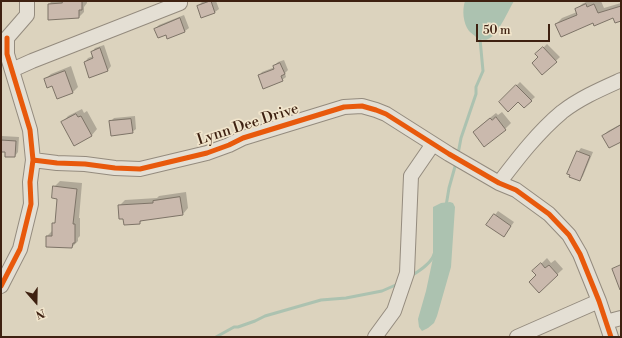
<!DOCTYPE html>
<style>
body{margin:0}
#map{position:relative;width:622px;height:338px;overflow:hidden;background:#dcd3be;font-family:"Libre Bodoni",serif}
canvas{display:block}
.frame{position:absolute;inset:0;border:2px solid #3e2111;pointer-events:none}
.north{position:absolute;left:16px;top:282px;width:40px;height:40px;-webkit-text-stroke:3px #f1e5cc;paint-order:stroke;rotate:160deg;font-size:11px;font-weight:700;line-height:16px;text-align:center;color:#3e2111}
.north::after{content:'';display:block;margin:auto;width:14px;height:18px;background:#3e2111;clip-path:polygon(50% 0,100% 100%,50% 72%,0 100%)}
.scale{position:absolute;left:476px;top:24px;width:74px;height:18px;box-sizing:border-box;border:2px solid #3e2111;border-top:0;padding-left:5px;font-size:12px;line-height:14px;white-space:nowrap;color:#3e2111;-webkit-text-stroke:3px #f1e5cc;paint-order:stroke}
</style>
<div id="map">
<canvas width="622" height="338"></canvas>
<div class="frame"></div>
<div class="north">N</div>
<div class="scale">50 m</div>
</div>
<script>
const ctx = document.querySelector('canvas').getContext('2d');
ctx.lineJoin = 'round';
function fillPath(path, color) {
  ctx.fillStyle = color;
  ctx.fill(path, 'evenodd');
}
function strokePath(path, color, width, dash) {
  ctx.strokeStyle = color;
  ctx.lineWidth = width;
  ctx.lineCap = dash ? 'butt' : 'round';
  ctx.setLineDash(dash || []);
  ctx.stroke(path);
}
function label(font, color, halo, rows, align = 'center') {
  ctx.font = font + ' "Libre Bodoni",serif';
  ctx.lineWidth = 3.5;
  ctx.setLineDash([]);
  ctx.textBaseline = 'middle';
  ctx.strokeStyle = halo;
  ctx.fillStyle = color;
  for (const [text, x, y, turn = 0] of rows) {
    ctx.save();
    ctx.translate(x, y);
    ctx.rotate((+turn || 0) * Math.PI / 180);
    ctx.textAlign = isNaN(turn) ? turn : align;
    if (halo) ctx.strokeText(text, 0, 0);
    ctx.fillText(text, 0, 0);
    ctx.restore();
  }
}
fillPath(new Path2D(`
 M465 1H514C509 9 497 37 488 39 484 41 479 39 476 37 474 35 471 33 469 31 463 23 462 10 465 1Z
 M450 202 453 203 455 207 451 267 437 316 434 323 428 328 422 331 419 327 418 319 426 291 433 258V207L441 203Z`), '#acc2b0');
fillPath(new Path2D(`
 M52 1H87V3L84 7V12L79 17 49 4Z
 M205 1H216L219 9 215 12 202 17 198 6 202 2Z
 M588 1H592L593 2 596 1H601L604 8 621 3V20L614 17 594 22 556 24 562 18 577 12 576 10 582 4Z
 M184 15 189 28 185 31 168 38 166 34 155 29 159 25Z
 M547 44 560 57 542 74 539 57 537 54Z
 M104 45 111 66 108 70 85 62 88 58 93 56 92 52 95 48Z
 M284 60 288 70 285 73 286 77 282 80 259 76 262 72 275 67 274 66 278 62Z
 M71 66 78 87 73 92 53 85 45 79 51 74Z
 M520 82 535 97 524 107 518 101 500 102Z
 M82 109 84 113 87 111 97 129 92 135 74 145 63 122 68 116Z
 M502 112 511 123 505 129 474 132 480 126 496 113 498 115Z
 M135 116 136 129 132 132 110 122 114 118Z
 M621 124V142L603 136 608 131Z
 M2 136 19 137 18 152 15 156 6 151H1V138Z
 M581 148 593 152 583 176 580 180 578 152Z
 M60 181 82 183 79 218H80V236L78 238V241L72 247 47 236 53 230V224L56 221 58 198 54 187Z
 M186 192 188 208 183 214 143 220 139 223 119 206 125 200 157 198 159 196Z
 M498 211 514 222 504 236 495 215Z
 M547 258 551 263 555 260 563 269 539 291 538 275 539 266Z`), '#0003');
strokePath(new Path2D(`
 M458 154 461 138 476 94V87L483 71 480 39 481 36
 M446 206 449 188 456 163
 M411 276C419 271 432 263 434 254
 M216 337 234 327H238L255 321 265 316 321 300 346 298 382 291 398 284`), '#acc2b0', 3);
const building = new Path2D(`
 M62 1H82V10H79V18L48 20V4L62 3Z
 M211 1 215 13 201 18 197 6Z
 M586 4 587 7 594 4 598 13 621 6V21L615 23 613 18 594 26 593 23 561 37 555 24 577 15 575 9Z
 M180 18 185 32 167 39 166 35 158 38 154 29Z
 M543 47 557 62 542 75 532 63 538 57 535 54Z
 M100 48 108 71 89 78 84 62 93 58 91 52Z
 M280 63 285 74 281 76 283 81 263 89 258 75 274 69 273 66Z
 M65 71 73 93 57 99 52 86 47 88 44 79Z
 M516 85 532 101 524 108 518 102 508 112 499 102Z
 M76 114 78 117 81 116 92 136 74 146 61 122Z
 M496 117 506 130 484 147 473 132 490 118 492 120Z
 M131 119 133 133 111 136 109 121Z
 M621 125V142L609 148 602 136Z
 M1 140 16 141 15 157H5V152H1Z
 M577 151 590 156 580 181 569 177 570 175 567 174Z
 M53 186 77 189 73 224H75V243H73L72 248 46 247V236H52V223H55L57 199 52 198Z
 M180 197 183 215 140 221V224L124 225 123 219H119L118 205 153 203V201Z
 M494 214 511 226 504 237 486 225Z
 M541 263 545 268 549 265 558 275 539 293 529 282 536 275 532 271Z
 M621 265V290H620L612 269Z`);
fillPath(building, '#cab9ad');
strokePath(building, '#7d7367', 1);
const minor = new Path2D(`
 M7 38 27 15V1
 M12 70 32 61 180 3
 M33 160 57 163 85 164 115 168 140 169 207 153 229 145 243 138 344 107 362 106 376 110 386 114 449 154 499 183 516 190 549 214 569 235 580 254 599 301 611 337
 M499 183C518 158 538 132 562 112 580 98 601 89 621 80
 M1 286 20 249 31 204 30 182 33 160 30 130 7 54V38
 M606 322 621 318
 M375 337 394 311 407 273 411 176 433 144
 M517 337 599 301`);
strokePath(minor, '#948b7e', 16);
strokePath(minor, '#e4dfd4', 14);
strokePath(new Path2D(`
 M33 160 57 163 85 164 115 168 140 169 207 153 229 145 243 138 344 107 362 106 376 110 386 114 449 154 499 183 516 190 549 214 569 235 580 254 599 301 611 337
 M1 286 20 249 31 204 30 182 33 160 30 130 7 54V38`), '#e8590c', 5);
label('15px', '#3e2111', '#f1e5cc', [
 ["Lynn Dee Drive",248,125,-18]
]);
</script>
